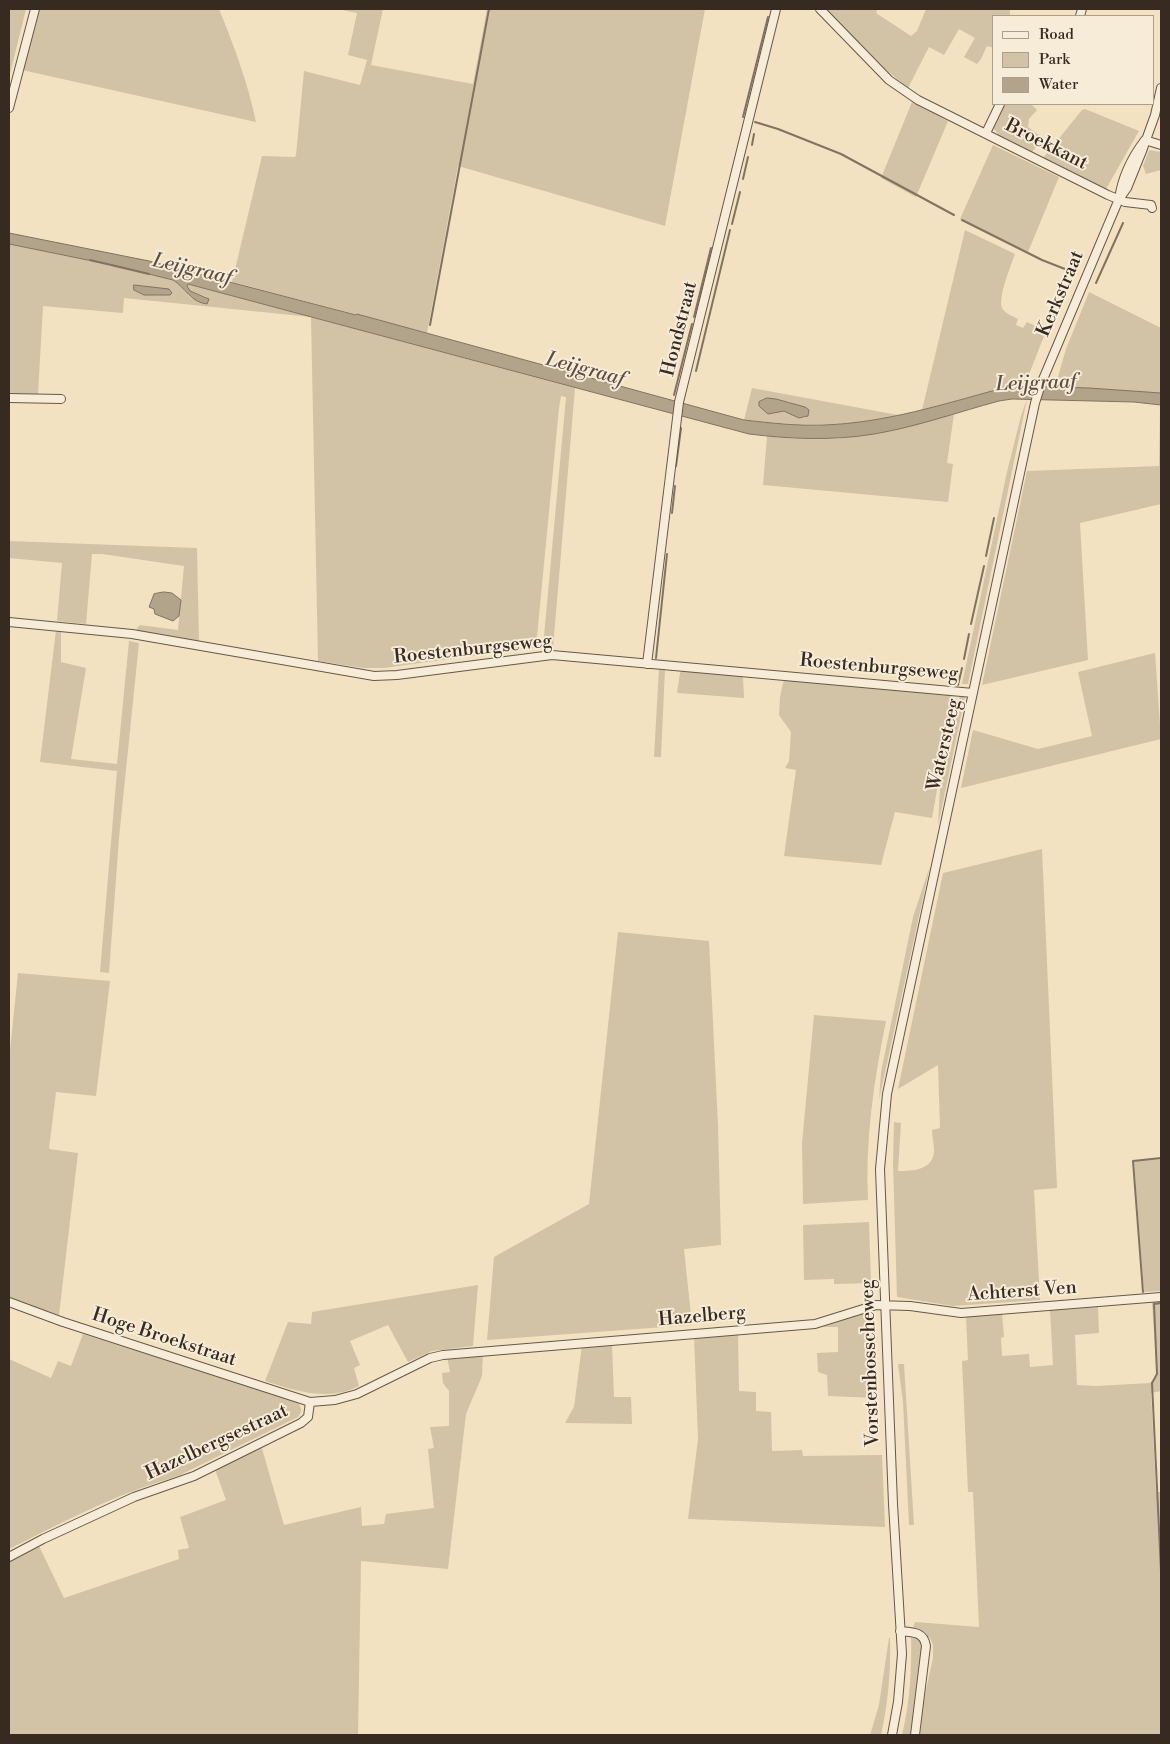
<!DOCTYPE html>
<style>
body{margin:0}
#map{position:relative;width:1170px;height:1744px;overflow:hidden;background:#f2e2c1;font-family:"Libre Bodoni",serif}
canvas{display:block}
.frame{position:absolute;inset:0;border:10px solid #372a21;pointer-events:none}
.legend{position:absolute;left:992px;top:15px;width:162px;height:90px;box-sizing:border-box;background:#f7ecd7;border:1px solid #aa9e8e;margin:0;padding:6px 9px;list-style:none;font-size:15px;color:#372a21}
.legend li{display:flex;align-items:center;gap:10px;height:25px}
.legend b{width:25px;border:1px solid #aa9e8e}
</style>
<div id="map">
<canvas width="1170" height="1744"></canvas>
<div class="frame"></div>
<ul class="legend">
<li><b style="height:6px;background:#f7ecd7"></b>Road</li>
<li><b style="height:14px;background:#d2c3a6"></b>Park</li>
<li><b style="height:14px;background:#b2a38b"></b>Water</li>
</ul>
</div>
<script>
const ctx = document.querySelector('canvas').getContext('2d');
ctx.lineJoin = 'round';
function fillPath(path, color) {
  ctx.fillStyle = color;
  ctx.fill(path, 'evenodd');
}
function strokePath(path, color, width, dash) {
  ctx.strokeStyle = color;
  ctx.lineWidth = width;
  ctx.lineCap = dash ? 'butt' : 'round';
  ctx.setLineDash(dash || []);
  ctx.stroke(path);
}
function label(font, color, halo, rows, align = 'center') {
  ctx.font = font + ' "Libre Bodoni",serif';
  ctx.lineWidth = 4;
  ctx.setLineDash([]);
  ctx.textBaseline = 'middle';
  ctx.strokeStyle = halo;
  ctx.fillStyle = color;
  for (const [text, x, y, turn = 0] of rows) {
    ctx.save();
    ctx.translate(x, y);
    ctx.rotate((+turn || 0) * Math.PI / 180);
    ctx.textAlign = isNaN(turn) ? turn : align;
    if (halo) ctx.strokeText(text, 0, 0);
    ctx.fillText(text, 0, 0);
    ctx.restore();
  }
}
fillPath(new Path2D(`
 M9 9H26L9 78Z
 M38 9H219C234 46 248 83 256 122L22 70Z
 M337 9H383L371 65 473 84 487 9H705L665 226 458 166 427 333 232 282 262 156 295 157 296 155 304 71 360 85 367 60 348 55 357 13Z
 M824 9H878L876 13 911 36 917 31 926 9H1010V16H994V48L987 46 981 59 977 64 964 57 975 38 959 29 944 55 929 47 908 88 884 68Z
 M912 102 948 121 916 197 881 178Z
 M1001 104H1031L1037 110 1029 119 1028 127 1043 138 1032 152C1019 146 1000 141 993 127Z
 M1085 109 1139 131 1106 189 1043 158 1082 110Z
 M993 145 1059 177 1028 252 960 219Z
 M1149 150 1161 152V170L1146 174 1143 166Z
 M965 230 1015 254C1011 265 998 297 1002 308 1005 314 1013 316 1018 319L1016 325 1023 328 1027 322 1046 331 1024 387 1003 388 922 410Z
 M9 244 117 266 173 280C181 285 185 292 192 299L207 297 190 291 187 286 188 284 575 388 553 648 543 647 566 397 561 396 559 408 536 647 384 668H363L318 661 311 317 124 298 123 313 43 306 38 394 9 393Z
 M1089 292 1161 328V393L1055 387 1066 349Z
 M752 388 898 415C847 428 796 426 744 420ZM767 398 790 402 809 414C803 423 795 415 788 412 779 409 768 408 759 406L760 402Z
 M1027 399 968 684H962L1007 472 1021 416Z
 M1160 405 1161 504 1080 523 1088 660 982 685 1027 471 1159 466Z
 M954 414 947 463 953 464 948 502 763 485 767 436C794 439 824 441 852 437 887 433 920 423 954 414Z
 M9 541 197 548 199 642 136 632 137 628 140 625 178 630 184 566 102 554H92L86 624 57 621 62 563 9 558Z
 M56 630 61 631V662L86 668 71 759 117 764 129 641 139 643 119 838 109 973 100 972 117 771 40 762Z
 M1155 653 1161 739 961 788 973 730 1038 749 1092 736 1078 672Z
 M659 668 665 669 661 757H654Z
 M682 670 743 676 744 698 677 693 680 673Z
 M784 679 954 695 932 818 895 812 881 865 784 856 796 770 785 768 789 761 791 732 779 715 780 697Z
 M960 696 965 697 938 826 940 788Z
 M1042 849 1057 1188 1034 1190 1040 1300 953 1306 897 1297 893 1163 894 1122 901 1123 898 1171C913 1171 934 1170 934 1150 934 1143 932 1137 932 1130L940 1128 938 1065 898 1089 943 873Z
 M930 866 879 1100 881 1072 913 917Z
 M618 932 709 941 718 1125 721 1245 684 1249 692 1325 487 1340 494 1257 589 1204Z
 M18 973 110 981 96 1096 56 1092 49 1149 78 1153 59 1315 9 1298V1060Z
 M814 1015 886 1021C874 1080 865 1140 868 1200L803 1204 802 1143Z
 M1161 1159V1291L1144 1292 1134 1161Z
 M869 1222 871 1283 834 1284V1279L804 1280 803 1225Z
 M478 1285 473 1346 432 1351 408 1362 388 1325 350 1341 360 1365 354 1368 359 1386C327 1402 297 1391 265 1381L288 1322 311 1324 312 1312Z
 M1152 1302H1161V1391L1151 1393 1156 1492H1161V1735H920L922 1708 933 1658V1645L930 1638 913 1628 915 1622 979 1627 973 1492H968L962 1361 968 1360 966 1317 1002 1314 1004 1337 1001 1338 1002 1356 1029 1354 1030 1367 1053 1365 1050 1310 1098 1307 1099 1333 1075 1335 1077 1385 1096 1386 1150 1383 1157 1376Z
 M872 1310 877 1398 828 1396 827 1375 818 1372 817 1353 838 1352V1327H821L829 1325Z
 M738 1333 739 1391 756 1392V1411L771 1412 772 1451 802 1450 803 1456 882 1455 885 1527 688 1519 698 1439 694 1336Z
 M83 1334 296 1401C302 1407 303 1411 298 1417L180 1475C165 1481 150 1484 136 1490 92 1506 50 1529 9 1549V1359L51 1378 58 1361 71 1366Z
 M612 1343 614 1397H631L632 1424 565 1423 574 1407 582 1345Z
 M483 1353 482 1376 466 1414 448 1569 361 1561 358 1735H9V1561L39 1546 64 1598 179 1559 178 1550 189 1548 180 1517 226 1500 216 1472 217 1467 261 1445 284 1525 361 1507 362 1526 384 1524 386 1514 434 1508 428 1449 434 1448 430 1427 449 1426V1391L443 1383 442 1373 450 1372 447 1357Z
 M898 1364H904L914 1525H909L903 1402Z
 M911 1634H914L923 1642 913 1735H902C910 1702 912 1668 911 1634Z
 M889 1638H890C891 1671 888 1703 881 1735H870L879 1705Z`), '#d2c3a6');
const water = new Path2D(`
 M9 233 149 261 356 315 357 314 744 420C770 423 797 426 824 425 885 423 944 404 1003 388L1017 386 1089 388 1161 393V405L1134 402 1012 399 999 401C958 412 916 427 874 434 832 441 790 439 749 434L188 284 187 286 190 291 209 299 207 304C190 302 186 288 173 280L117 266 9 244Z
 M134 285 169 289 172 293 170 295H144L134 290Z
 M767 398 776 399 805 407 809 410 808 416 799 418 784 411 768 414 759 406V402Z
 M164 592 172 593 181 600 179 616 173 621 155 614 154 609 149 607 154 594Z`);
fillPath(water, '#b2a38b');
strokePath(water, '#817361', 1);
strokePath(new Path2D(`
 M743 117 768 17
 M755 122 778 129 841 154 954 215
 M752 145 754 134
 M743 179 748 157
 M962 220 1042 260 1070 271
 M732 224 740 192
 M90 260 149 274
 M1096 283 1123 223
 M694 317 711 248
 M430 325 489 9
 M696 371 730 230
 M674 395 692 324
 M676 466 681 428
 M672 513 675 486
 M986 556 994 518
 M971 624 984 566
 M656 658 667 554
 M964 659 969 634
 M958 685 962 668
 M1143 1292 1133 1161 1161 1158
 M1161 1303 1154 1304 1157 1374 1152 1383 1161 1571`), '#817361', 2);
const minor = new Path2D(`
 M820 9 889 80 918 100 1108 195 1125 202 1151 205 1152 208
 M1080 16 1082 9
 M9 108 35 9
 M986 133 1000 104
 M1145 140 1161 145
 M1120 198 1127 188 1142 151 1155 115 1161 88
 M9 398 61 399
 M9 622 132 634 374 676 397 675 552 655 973 693
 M647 664 679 402 776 9
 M9 1302 63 1322 310 1402 335 1400 357 1394 430 1358 443 1355 815 1324 876 1305 910 1306 961 1313 1161 1297
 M9 1557 43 1539 134 1497 194 1476 301 1423 308 1417 310 1402
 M900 1631C913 1632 924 1632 926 1646L915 1735
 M892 1735 898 1702 902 1654 893 1504 880 1169 887 1094 1035 403 1041 384 1119 199C1122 178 1132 157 1145 140`);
strokePath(minor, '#665849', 10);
strokePath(minor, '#f7ecd7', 8);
label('19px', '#372a21', '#f7ecd7', [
 ["Broekkant",1046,145,27],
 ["Kerkstraat",1061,294,-67],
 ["Hondstraat",680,329,-76],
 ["Roestenburgseweg",473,650,-6],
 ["Roestenburgseweg",879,668,5],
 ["Watersteeg",945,745,-77],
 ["Achterst Ven",1022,1292,-4],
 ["Hazelberg",702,1317,-5],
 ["Hoge Broekstraat",164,1338,18],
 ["Vorstenbosscheweg",871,1363,-92],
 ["Hazelbergsestraat",217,1443,-25]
]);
label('italic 20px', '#5c4e41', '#f7ecd7', [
 ["Leijgraaf",192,270,13],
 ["Leijgraaf",585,370,15],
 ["Leijgraaf",1036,384,-2]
]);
</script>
